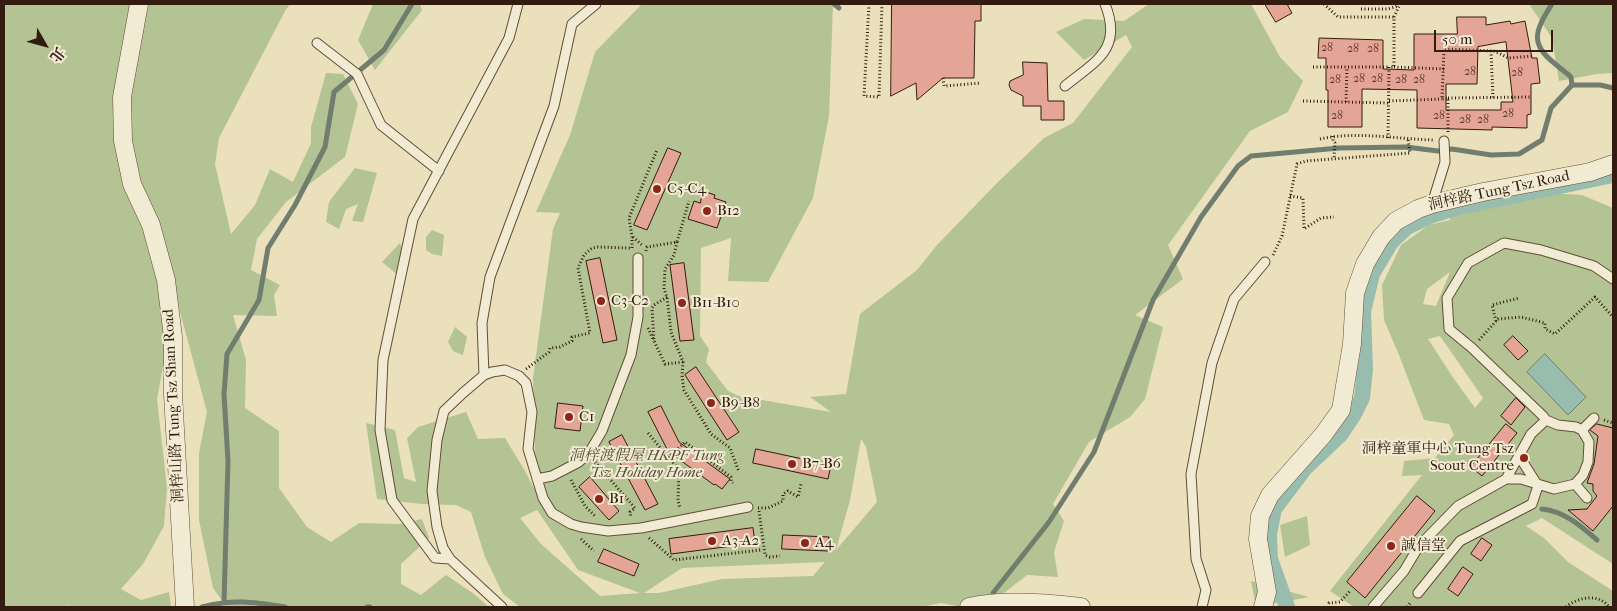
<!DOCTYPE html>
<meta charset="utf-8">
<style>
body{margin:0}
#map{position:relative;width:1617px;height:611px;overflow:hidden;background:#ebe0bc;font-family:"IM FELL French Canon","Noto Serif TC",serif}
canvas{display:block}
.frame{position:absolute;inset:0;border:5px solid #331c0f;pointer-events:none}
.north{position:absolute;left:20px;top:20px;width:50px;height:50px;-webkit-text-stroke:4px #f2ebd3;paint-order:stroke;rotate:128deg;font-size:14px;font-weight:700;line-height:20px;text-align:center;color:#331c0f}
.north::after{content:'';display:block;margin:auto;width:18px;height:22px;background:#331c0f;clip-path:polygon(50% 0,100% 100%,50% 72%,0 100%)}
.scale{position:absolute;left:1434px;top:30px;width:119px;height:22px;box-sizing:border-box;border:2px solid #331c0f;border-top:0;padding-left:6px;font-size:15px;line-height:18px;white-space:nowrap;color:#331c0f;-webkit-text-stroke:4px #f2ebd3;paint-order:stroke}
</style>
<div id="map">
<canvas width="1617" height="611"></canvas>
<div class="frame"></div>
<div class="north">北</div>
<div class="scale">50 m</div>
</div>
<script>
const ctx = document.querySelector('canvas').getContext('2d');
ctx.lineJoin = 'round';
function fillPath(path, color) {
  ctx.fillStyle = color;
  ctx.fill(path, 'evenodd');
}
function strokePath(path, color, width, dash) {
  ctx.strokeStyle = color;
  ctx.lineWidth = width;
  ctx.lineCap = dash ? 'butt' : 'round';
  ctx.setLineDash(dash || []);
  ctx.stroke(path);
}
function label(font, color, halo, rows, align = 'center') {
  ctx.font = font + ' "IM FELL French Canon","Noto Serif TC",serif';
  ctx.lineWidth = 4;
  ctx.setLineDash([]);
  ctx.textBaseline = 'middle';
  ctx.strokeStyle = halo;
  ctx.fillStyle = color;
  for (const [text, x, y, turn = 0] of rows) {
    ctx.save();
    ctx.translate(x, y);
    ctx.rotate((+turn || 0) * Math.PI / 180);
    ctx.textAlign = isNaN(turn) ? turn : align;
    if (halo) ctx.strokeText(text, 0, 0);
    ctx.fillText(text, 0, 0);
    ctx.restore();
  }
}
fillPath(new Path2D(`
 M4 4H290L285 11 219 138 215 164 231 234 255 205 270 169 293 182 311 143V127L326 73 343 74 358 104 345 157 286 202 257 239 251 270 280 285 274 295 277 316 233 315 246 360 245 408 279 431V488L307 527 331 542 359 523 400 524 422 519 429 538 401 564V584L421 595 446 575 474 594 489 607H227L213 588 199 520V453L207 412 176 297 157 399 167 488 164 526 143 564 121 589 141 600 169 592 171 607H72L69 605 67 607H4Z
 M373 4H420L422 10 375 70 358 40Z
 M642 4H833L829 116 813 198 768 282 728 281 731 238 701 248 700 336 709 349 706 362 728 391 739 396 831 412 810 397 846 394 860 314 917 270 937 245 996 184 1044 138 1073 123 1132 47 1126 35 1084 60 1056 32 1084 19 1124 21 1149 4H1251L1280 57 1303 81 1288 112 1250 131 1168 245 1183 279 1135 315 1163 327 1145 399 1130 417 1089 442 1053 504 1064 521 1054 552 1058 577 1027 575 995 600 962 607 941 603 921 607H520L503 594 485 557 471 512 456 505 422 504 377 499 366 423 395 430 404 478 416 482 407 438 418 427 466 412 478 439 505 438 525 471 536 492 533 378 553 229 560 213 536 212 570 135 595 52ZM861 439 866 447 877 502 836 550 850 500ZM537 510 578 570 640 593 600 596 541 544 520 518ZM825 562 813 576 722 579 659 593H644L682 568Z
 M1529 4H1613V73L1597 74 1559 81 1552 38Z
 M355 168 377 173 363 222 352 221 358 204 346 209 339 229 326 222 329 202Z
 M1449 190 1515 191 1582 195 1613 208V564L1542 518 1526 526 1544 538 1568 562 1613 591V607H1354L1330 591 1422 475 1402 476 1404 461 1435 458 1454 435 1449 424 1424 420 1399 355 1384 320 1382 285 1401 245 1429 225 1450 220ZM1450 272 1436 306 1423 304 1427 289ZM1440 336 1483 398 1475 408 1452 376 1428 339Z
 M432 230 444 235 442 256 432 254 426 250V237Z
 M400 243 409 264 399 276 382 262Z
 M455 327 467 337 463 355 453 351 448 342Z
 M1307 516 1310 545 1285 557 1280 525Z
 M1251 581 1309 597 1256 607Z`), '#b3c393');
const water = new Path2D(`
 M1545 354 1586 397 1568 415 1527 372Z`);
fillPath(water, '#98bdaf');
strokePath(water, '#707d6f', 1);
strokePath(new Path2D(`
 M834 4 839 8
 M1552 4C1547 12 1540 22 1538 32 1533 52 1558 65 1571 77L1572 85
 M1542 509C1564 511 1581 526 1597 540
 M993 593 1049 522 1094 452 1153 300 1201 217 1238 166 1251 156 1339 148 1406 147 1438 151 1452 149 1491 155 1519 154 1542 140 1551 108 1572 85H1600L1613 88
 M224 602 228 461 224 394 227 354 259 300 268 248 295 205 325 147 334 92 384 50 412 4
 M202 607C234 599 253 602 285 607
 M367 607H370`), '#707d6f', 5);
strokePath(new Path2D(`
 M1287 607 1270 559 1269 534 1274 509 1305 468 1340 435 1354 414 1362 398 1365 369 1363 312 1372 274 1391 242 1407 227 1430 216 1455 208 1613 175`), '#98bdaf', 16);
const building = new Path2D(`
 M892 4H981V21H975L974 78H943L917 100 916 83 891 96Z
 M1265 4H1287L1292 13 1276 22Z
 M1457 17H1486V25L1510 21 1511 24 1525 21 1532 58H1537L1540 83 1531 84V114L1527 115V128L1492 127V130L1417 128V90L1362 89V127H1328V90H1326V58H1318L1319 38 1383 40V69L1414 70V34H1457ZM1506 42 1513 102H1501V110H1446V84H1477L1478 47Z
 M1023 62 1047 63 1048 101H1064V120H1041V106H1023V96L1011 90 1009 85 1010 81 1023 75Z
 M668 148 681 153 647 230 634 225Z
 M703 191 715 195 714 198 726 202 717 228 688 219 694 201 700 203Z
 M600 258 617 340 603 343 586 261Z
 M684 263 694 340 680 341 670 265Z
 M1513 336 1528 351 1518 360 1504 345Z
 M696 367 739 432 727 440 685 375Z
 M1516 398 1525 407 1511 425 1501 416Z
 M558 403 583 406 580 431 555 428Z
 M661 406 679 442 730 479 722 489 715 484 714 485 668 451 648 412Z
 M1506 424 1517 433 1482 476 1471 467Z
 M1597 424 1613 428V506L1593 531 1568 510 1587 509 1597 496 1593 491V484L1587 483 1594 464 1598 436 1590 430Z
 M622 435 658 504 645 510 609 442Z
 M756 449 831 465 828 479 753 463Z
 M590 477 619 511 609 520 579 487Z
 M1417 496 1435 511 1365 598 1347 582Z
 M753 528 755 543 671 554 669 539Z
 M783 535 829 537 828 551 782 549Z
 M1482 538 1492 545 1481 561 1471 554Z
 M604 549 639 564 634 576 598 562Z
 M1463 567 1473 574 1458 596 1448 589Z`);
fillPath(building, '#e4a597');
strokePath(building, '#331c0f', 1);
const service = new Path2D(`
 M317 43 357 74 381 125 439 171
 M1065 86C1096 61 1123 49 1105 4
 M1432 204 1445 162 1444 141
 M484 375 482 323 490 277 554 106 572 24 596 4
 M1546 420 1543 416 1472 348 1449 329 1447 298 1468 263 1504 243 1541 250 1594 266 1613 279
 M1582 430 1594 418
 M537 479 552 476 579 462 589 453 602 431 631 355 638 317V258
 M1575 484 1587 498
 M450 559 443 548 437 527 432 491 437 440 444 411 463 393 484 375 492 372 505 370 519 376 526 383 532 412 528 449 543 498 552 513 571 524 581 527 608 531 641 528 748 507
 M1418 593 1460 541 1532 504 1538 486 1519 456
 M502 607 450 559 435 558 392 500 380 430 383 360 413 219 509 38 518 4
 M1202 607 1206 590 1196 559 1191 474 1212 363 1234 299 1265 262
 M1373 607 1404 571 1419 546 1458 506 1506 479 1531 434 1546 420 1558 425 1576 427 1582 430 1589 442 1588 462 1583 475 1575 484 1554 489 1521 479H1506`);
const minor = new Path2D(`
 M139 4 122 97 123 141 132 184 151 225 166 280 173 337V394L185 607
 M969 607C1002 599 1047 603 1081 607
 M1263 607 1267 592 1258 539 1260 516 1270 495 1323 435 1341 410 1352 344 1355 293 1365 264 1381 237 1396 221 1418 209 1432 204 1483 192 1590 172 1613 164`);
strokePath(service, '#614d3a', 11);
strokePath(minor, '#614d3a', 19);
strokePath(new Path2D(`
 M869 4 864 96 879 97 882 4
 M1324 4 1338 17H1394
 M1361 9H1388L1398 6
 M1491 51 1493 98
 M1313 67H1389
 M1394 67 1444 69
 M943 78 944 86 981 83
 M1448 98 1532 97
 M1303 101 1389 103
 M1389 101 1442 99
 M1346 102 1347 67
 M1448 132V98L1442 99 1444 49 1494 51 1509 58 1533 56
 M1333 136V141L1335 143 1334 156 1335 159
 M1388 138 1389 67H1394V17L1400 4
 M1320 139C1357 131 1396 139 1434 140
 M1290 196 1303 198 1304 229 1321 218 1334 217
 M633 237 643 246
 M677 242 674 255 665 269 664 289 667 297 671 332 683 362 682 377 684 390 711 434 730 448 739 472
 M632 248V237L629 218 657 150
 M646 251 647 247 677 242 689 201
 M1273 255 1282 236 1297 164 1306 161 1410 153 1408 139
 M667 297 654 305 652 308 654 341 665 364 683 362
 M1496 321 1492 305 1519 298
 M648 328 654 341
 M1479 340 1498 319 1521 317 1545 323V329L1555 334 1595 297 1613 317
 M526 369 549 352 550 348 560 347 572 341V337L590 333 578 268 584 255 592 248 597 247 630 248
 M1604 420 1613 423
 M648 433 679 470 678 501 680 508
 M668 458 685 442 731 477V481L733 483
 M595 462 635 508 630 512 631 518
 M571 480 585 506 596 517
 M758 508H768L783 501V494L788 491 798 497 801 484
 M759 511 765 555 770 557 780 556
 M649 538 674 560 761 550
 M581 539 594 551
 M1328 607 1329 603 1340 602 1351 590
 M1407 607 1411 602
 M1566 607C1578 597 1599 593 1609 607`), '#331c0f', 3, [1, 2.5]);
strokePath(service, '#f2ebd3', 9);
strokePath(minor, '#f2ebd3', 18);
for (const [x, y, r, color] of [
 [657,189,5,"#8f2418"],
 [707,211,5,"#8f2418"],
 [601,301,5,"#8f2418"],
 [682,303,5,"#8f2418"],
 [711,403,5,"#8f2418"],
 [569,417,5,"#8f2418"],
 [1524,458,5,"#8f2418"],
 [792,464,5,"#8f2418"],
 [599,499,5,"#8f2418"],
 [712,541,5,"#8f2418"],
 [805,543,5,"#8f2418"],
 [1391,546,5,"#8f2418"]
]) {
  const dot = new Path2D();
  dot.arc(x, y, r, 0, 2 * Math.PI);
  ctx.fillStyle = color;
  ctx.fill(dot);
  strokePath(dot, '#f2ebd3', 2);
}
label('12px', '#5f3e31', null, [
 ["28",1327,48],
 ["28",1353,49],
 ["28",1373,49],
 ["28",1470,72],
 ["28",1517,73],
 ["28",1359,79],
 ["28",1377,79],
 ["28",1335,80],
 ["28",1401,80],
 ["28",1419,80],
 ["28",1508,114],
 ["28",1337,116],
 ["28",1439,116],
 ["28",1465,120],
 ["28",1483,120]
]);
label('15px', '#331c0f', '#f2ebd3', [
 ["C5-C4",667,189],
 ["B12",717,211],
 ["C3-C2",611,301],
 ["B11-B10",692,303],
 ["B9-B8",721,403],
 ["C1",579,417],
 ["洞梓童軍中心 Tung Tsz",1514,449,"right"],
 ["Scout Centre",1514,466,"right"],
 ["B7-B6",802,464],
 ["B1",609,499],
 ["A3-A2",722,541],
 ["A4",815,543],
 ["誠信堂",1401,546]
], 'left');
label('15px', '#331c0f', '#f2ebd3', [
 ["洞梓路 Tung Tsz Road",1499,191,-12],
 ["洞梓山路 Tung Tsz Shan Road",174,406,-93]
]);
label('italic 15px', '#594e37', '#f2ebd3', [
 ["洞梓渡假屋 HKPF Tung",646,456],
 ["Tsz Holiday Home",646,473]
]);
</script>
